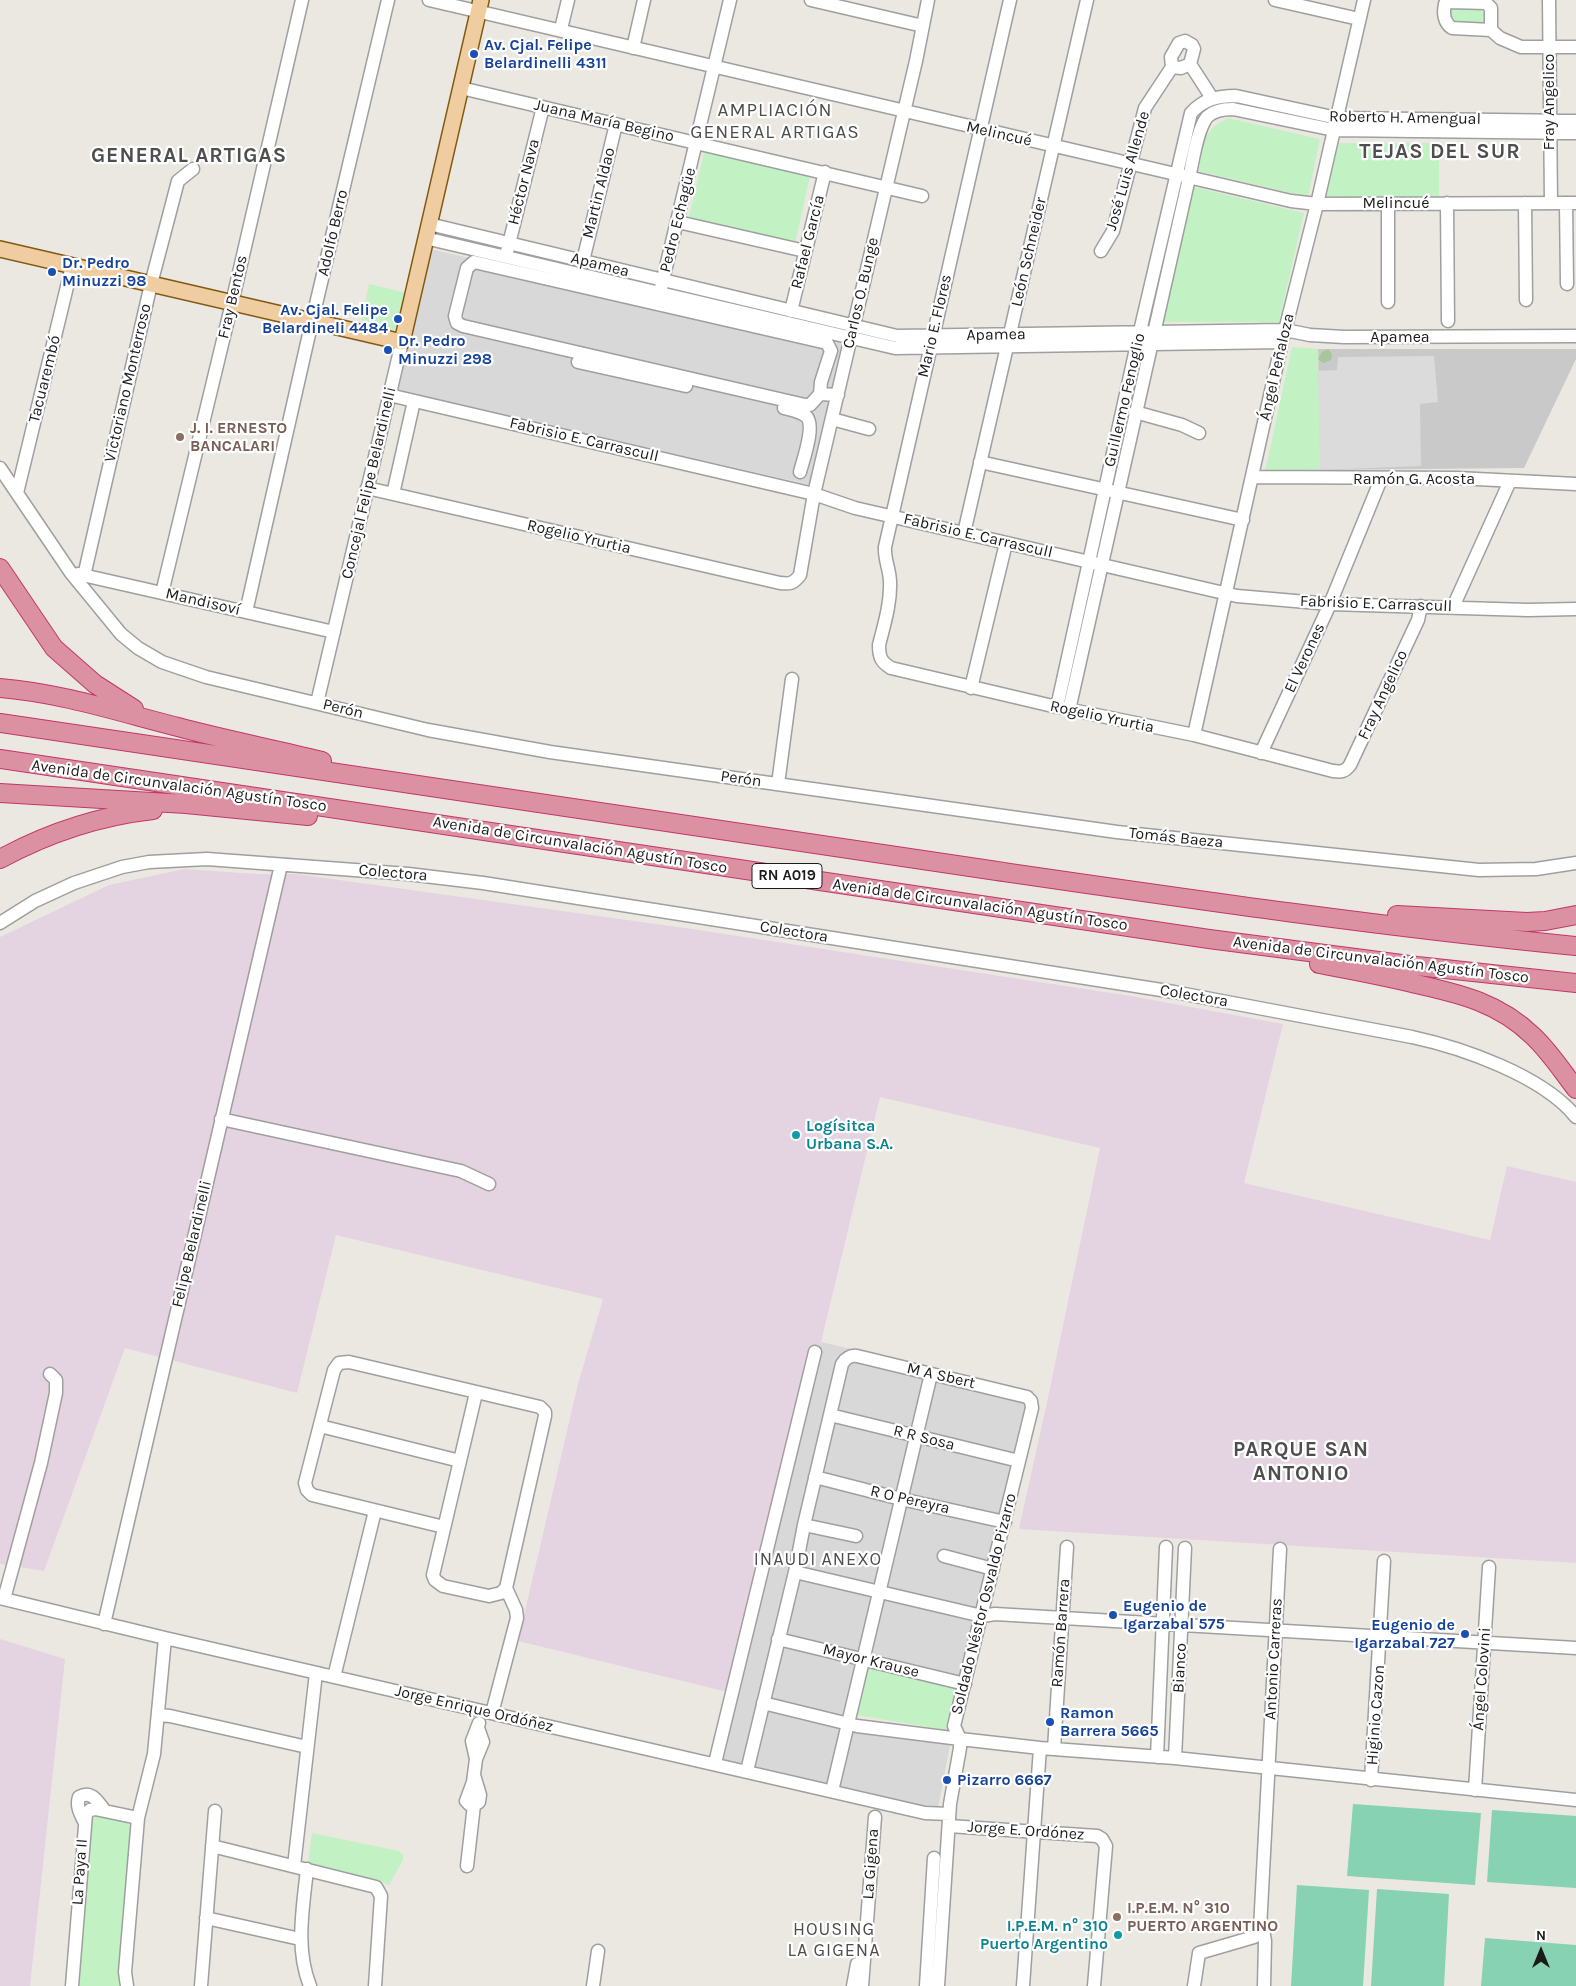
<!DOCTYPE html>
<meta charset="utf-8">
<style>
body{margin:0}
#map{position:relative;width:1576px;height:1986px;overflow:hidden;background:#ebe8e1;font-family:Karla,sans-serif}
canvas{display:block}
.north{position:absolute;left:1516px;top:1926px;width:50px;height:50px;-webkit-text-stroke:4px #fff;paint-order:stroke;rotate:0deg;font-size:14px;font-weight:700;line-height:20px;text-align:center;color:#1b1b1b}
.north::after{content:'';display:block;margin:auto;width:18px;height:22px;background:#1b1b1b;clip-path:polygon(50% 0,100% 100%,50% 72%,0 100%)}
</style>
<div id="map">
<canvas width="1576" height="1986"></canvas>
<div class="north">N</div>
</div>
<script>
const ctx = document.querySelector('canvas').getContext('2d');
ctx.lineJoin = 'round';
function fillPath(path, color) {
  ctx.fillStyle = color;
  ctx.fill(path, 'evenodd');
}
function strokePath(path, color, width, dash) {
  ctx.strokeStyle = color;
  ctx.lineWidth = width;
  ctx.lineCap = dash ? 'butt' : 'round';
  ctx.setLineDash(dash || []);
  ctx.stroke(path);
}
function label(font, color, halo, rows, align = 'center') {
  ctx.font = font + ' Karla,sans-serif';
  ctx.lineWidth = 4.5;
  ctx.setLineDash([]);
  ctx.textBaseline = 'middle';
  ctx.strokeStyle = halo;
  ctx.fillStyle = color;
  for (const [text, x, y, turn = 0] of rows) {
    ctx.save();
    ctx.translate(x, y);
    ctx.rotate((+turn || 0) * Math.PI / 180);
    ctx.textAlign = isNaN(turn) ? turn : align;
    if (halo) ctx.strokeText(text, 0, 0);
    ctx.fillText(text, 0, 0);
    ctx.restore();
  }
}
fillPath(new Path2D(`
 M430 249 842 343 811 485 395 390Z
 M821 1342 1034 1391 964 1677 869 1653 851 1730 950 1745 938 1809 723 1760Z`), '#d9d8d8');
fillPath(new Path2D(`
 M184 869 257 874H296L692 929 1131 996 1283 1024 1244 1183 1490 1240 1507 1166 1576 1182V1563L1019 1529 1049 1393 1100 1148 880 1097 821 1342 740 1695 518 1641 578 1384 603 1299 336 1235 297 1393 125 1348 44 1571 0 1564V937L109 885Z
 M0 1639 65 1659 30 1986H0Z`), '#e4d4e1');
fillPath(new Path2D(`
 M1318 349H1576V359L1524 468 1320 470Z`), '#c9c9c9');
fillPath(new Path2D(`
 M1328 349 1332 354 1331 360 1323 363 1318 359 1322 352Z`), '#a8c69a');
fillPath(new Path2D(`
 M1452 9 1481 10 1485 12 1486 23 1454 24 1448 14 1449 10Z
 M1228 118 1320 139 1308 197 1198 171 1206 137 1214 126Z
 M1339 143H1439V198H1325Z
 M705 148 811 172 795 244 688 221Z
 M1194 187 1304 213 1279 322H1164Z
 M369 284 407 293 400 324 393 330 361 323Z
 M1292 347 1318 349 1320 470 1265 471Z
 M868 1668 956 1688 946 1730 856 1715Z
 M93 1814C106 1816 127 1815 131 1829L121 1986H76L89 1820Z
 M312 1833 399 1851 403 1855V1860L389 1885 378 1880 308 1864Z`), '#c2f2c4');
fillPath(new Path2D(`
 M1353 1804 1481 1813 1475 1885 1347 1876Z
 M1492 1810 1576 1816V1888L1487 1882Z
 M1297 1885 1369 1890 1363 1986H1291Z
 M1377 1889 1449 1894 1444 1986H1371Z
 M1485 1938 1576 1945V1986H1481Z`), '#87d2b3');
fillPath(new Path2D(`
 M1434 356 1438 402 1420 404 1421 466 1320 470 1318 371 1337 370 1338 357Z`), '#dbdbdb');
const minor = new Path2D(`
 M429 0 1291 201 1317 204 1576 203
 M811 0 923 26
 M1010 0 885 547C884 559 890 570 890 582 891 603 884 625 879 645 879 657 881 662 891 668L1057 707 1194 735 1333 771C1341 772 1345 772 1350 765L1418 620 1421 606
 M1275 0 1359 19
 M1549 0 1551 203
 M561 29 568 0
 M1491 30V8L1486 3 1450 2 1445 4C1443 13 1444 23 1452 28L1491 30 1500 38 1521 47H1576
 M633 48 644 0
 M1190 64 1212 98
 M461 88 922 196
 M1388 203V302
 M1447 203 1448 321
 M1525 203 1526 300
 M1566 203 1567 284
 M678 222 805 251
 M429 224 897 336 1285 330 1310 335 1344 337 1576 336
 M425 238 895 348 1282 342
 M1101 251 1113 231 1145 108 1172 67 1171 57 1179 43 1185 41 1192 45 1194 49 1190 64 1181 68 1172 67
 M507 252 543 107
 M583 261 616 124
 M661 288 730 0
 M791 311 825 172
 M578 362 686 386
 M820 394 821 382 831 351 827 343 474 262 467 268 455 316 457 323 463 326 805 405H810L820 394 838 395
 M389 395 814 494 855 508 1237 596 1330 604 1528 610 1576 609
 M784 408C791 410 799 411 806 416 816 425 803 460 800 472
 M1135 412 1182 425 1199 433
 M832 419 869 429
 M980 462 1243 520
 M0 468 71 573 121 634 138 648 162 662 206 677 428 730 550 752 1117 832 1479 870 1536 869 1576 863
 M1252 477 1457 478 1576 484
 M367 488 780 583C790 584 793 584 800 575L814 494 916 61 928 0
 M17 493 72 266
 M393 494 414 401
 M964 533 1087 0
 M78 574 334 632
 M84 576 151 284 178 181 193 169
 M162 593 232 303 302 0
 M1453 607 1510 481
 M246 612 312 321 388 0
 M971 688 1006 543
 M317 703 402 342
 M1057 707 1137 344 1191 113C1204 99 1217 96 1236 96L1337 118 1576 121
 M1069 710 1189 178C1193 161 1197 130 1207 117 1214 110 1224 109 1233 109L1334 130 1576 133
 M1194 735 1282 342 1317 204 1364 0
 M1261 753 1330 604 1381 479
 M778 784 792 679
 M0 923 35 901 74 883 122 867 149 862 207 859 408 874 483 883 1174 992 1412 1037C1463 1048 1543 1076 1576 1117
 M221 1119 461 1171 489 1184
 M830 1415 1019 1461
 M320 1426 460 1461
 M815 1477 901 1499 1005 1522
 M804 1525 856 1536
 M444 1527 312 1495 307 1490 305 1483 334 1370 339 1363 349 1362 540 1407 545 1412V1416L506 1588 501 1593 489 1596 443 1586 435 1580 433 1575 476 1393
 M944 1556 993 1569
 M795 1572 982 1616 995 1614 1576 1648
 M0 1598 165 1638 925 1813 949 1814
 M4 1599 41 1463 56 1393V1380L50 1374
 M104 1624 281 865
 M778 1639 965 1684
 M334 1677 375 1511
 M763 1703 857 1726 960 1739 1040 1748 1175 1758 1576 1800
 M492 1713 517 1618 516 1610 506 1588
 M158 1715 170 1716 307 1747
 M1054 1749 1067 1547
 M1157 1757 1166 1547
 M1175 1758 1185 1548
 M476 1759 472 1741 479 1723
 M715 1763 815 1352
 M747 1771 795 1572 804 1525 842 1364C846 1358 850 1355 857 1356L1027 1397 1031 1401 1032 1408 954 1726 960 1739V1748L950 1804 938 1986
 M474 1775 480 1795 479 1802 474 1805H470L466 1801 473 1782 476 1759 483 1742 478 1728
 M1371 1780 1384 1561
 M1475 1790 1489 1567
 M832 1791 931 1374
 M84 1821C80 1813 76 1806 79 1797 92 1790 97 1801 105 1811
 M949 1826 1097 1836 1102 1839 1106 1846 1094 1986
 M212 1846 376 1887 381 1896 375 1986
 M294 1866 316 1673
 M467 1866 474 1805
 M307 1869C303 1909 295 1948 310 1986
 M206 1918 300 1939
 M1262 1924 1265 1941 1264 1986
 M72 1986 86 1814 90 1810 95 1809 138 1818
 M127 1986 125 1972 138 1818 154 1754 165 1638
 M201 1986 215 1811
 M593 1986 598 1951
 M853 1986 857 1964
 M862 1986 875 1817
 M926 1986 934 1858
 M1023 1986 1040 1748
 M1194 1986 1199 1953 1254 1937 1258 1935 1260 1929 1280 1549`);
const major = new Path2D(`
 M0 249 402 342 481 0`);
const highway = new Path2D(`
 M0 568 54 648 95 684 134 709
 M0 688C61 693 119 712 178 727 226 740 274 749 322 761
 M0 723C333 770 664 824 997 871 1190 899 1382 927 1576 946
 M0 759 1209 939 1417 966 1576 983
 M0 793 186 804 308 816
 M0 859C48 833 99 816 153 810
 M1397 915 1527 922 1545 921 1576 915
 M1319 964C1351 970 1384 976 1416 984 1461 994 1499 1003 1533 1036 1550 1052 1562 1071 1576 1089`);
strokePath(minor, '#9f9f9f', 15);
strokePath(major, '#815910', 18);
strokePath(highway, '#c1376a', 20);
strokePath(minor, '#fff', 12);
strokePath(major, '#f0cca1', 15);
strokePath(highway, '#db91a1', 18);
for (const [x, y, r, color] of [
 [474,54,5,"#1a4fb4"],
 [52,272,5,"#1a4fb4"],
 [398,319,5,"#1a4fb4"],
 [388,350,5,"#1a4fb4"],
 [180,437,5,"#8d6e63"],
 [796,1135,5,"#0f9aa8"],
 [1113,1615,5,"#1a4fb4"],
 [1465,1634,5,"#1a4fb4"],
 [1050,1722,5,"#1a4fb4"],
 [947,1780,5,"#1a4fb4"],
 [1117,1917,5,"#8d6e63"],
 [1118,1935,5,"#0f9aa8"]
]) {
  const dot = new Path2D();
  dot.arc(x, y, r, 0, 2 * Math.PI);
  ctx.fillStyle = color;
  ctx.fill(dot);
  strokePath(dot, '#fff', 2);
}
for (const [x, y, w] of [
 [787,876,70]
]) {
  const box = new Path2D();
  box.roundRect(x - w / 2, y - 12.5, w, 25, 4);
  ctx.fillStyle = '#fff';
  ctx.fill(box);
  strokePath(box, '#1b1b1b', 1);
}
label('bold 15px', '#1b1b1b', null, [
 ["RN A019",787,876]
]);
label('bold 16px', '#164399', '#fff', [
 ["Av. Cjal. Felipe",484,45],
 ["Belardinelli 4311",484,63],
 ["Dr. Pedro",62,263],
 ["Minuzzi 98",62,281],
 ["Av. Cjal. Felipe",388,310,"right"],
 ["Belardineli 4484",388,328,"right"],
 ["Dr. Pedro",398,341],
 ["Minuzzi 298",398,359],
 ["Eugenio de",1123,1606],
 ["Igarzabal 575",1123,1624],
 ["Eugenio de",1455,1625,"right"],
 ["Igarzabal 727",1455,1643,"right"],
 ["Ramon",1060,1713],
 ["Barrera 5665",1060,1731],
 ["Pizarro 6667",957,1780]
], 'left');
label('16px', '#1b1b1b', '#fff', [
 ["Fray Angelico",1549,102,-90],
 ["Roberto H. Amengual",1405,118,1],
 ["Juana María Begino",604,121,13],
 ["Melincué",999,134,13],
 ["José Luis Allende",1128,171,-74],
 ["Héctor Nava",524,182,-76],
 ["Martin Aldao",599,193,-76],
 ["Melincué",1396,203],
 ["Pedro Echagüe",678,220,-76],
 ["Adolfo Berro",333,233,-77],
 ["Rafael García",808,242,-76],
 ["León Schneider",1029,252,-77],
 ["Apamea",600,265,14],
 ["Carlos O. Bunge",861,293,-77],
 ["Fray Bentos",233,297,-77],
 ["Mario E. Flores",935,326,-77],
 ["Apamea",996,335,-1],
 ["Apamea",1400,337],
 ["Ángel Peñaloza",1277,367,-77],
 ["Tacuarembó",45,379,-76],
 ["Victoriano Monterroso",128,383,-77],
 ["Guillermo Fenoglio",1125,400,-77],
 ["Fabrisio E. Carrascull",584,440,13],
 ["Ramón G. Acosta",1414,479],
 ["Concejal Felipe Belardinelli",369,483,-77],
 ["Fabrisio E. Carrascull",978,536,13],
 ["Rogelio Yrurtia",579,537,13],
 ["Mandisoví",203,602,13],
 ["Fabrisio E. Carrascull",1376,604,2],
 ["El Verones",1305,658,-65],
 ["Fray Angelico",1383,695,-65],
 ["Perón",343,709,14],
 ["Rogelio Yrurtia",1102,717,12],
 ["Perón",741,779,8],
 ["Avenida de Circunvalación Agustín Tosco",179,786,8],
 ["Tomás Baeza",1176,838,6],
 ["Avenida de Circunvalación Agustín Tosco",580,845,9],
 ["Colectora",393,873,5],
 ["Avenida de Circunvalación Agustín Tosco",980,905,8],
 ["Colectora",794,932,9],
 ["Avenida de Circunvalación Agustín Tosco",1381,960,7],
 ["Colectora",1194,996,10],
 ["Felipe Belardinelli",192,1244,-77],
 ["M A Sbert",941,1376,13],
 ["R R Sosa",924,1438,14],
 ["R O Pereyra",910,1500,13],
 ["Soldado Néstor Osvaldo Pizarro",984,1604,-76],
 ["Ramón Barrera",1061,1633,-86],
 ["Antonio Carreras",1274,1659,-87],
 ["Mayor Krause",871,1661,14],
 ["Bianco",1180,1668,-87],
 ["Ángel Colovini",1482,1679,-86],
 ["Jorge Enrique Ordóñez",474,1709,13],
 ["Higinio Cazon",1376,1715,-86],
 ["Jorge E. Ordónez",1026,1831,4],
 ["La Gigena",871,1864,-86],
 ["La Paya II",80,1872,-86]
]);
label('bold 16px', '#785e54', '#fff', [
 ["J. I. ERNESTO",190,428],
 ["BANCALARI",190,446],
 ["I.P.E.M. N° 310",1127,1908],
 ["PUERTO ARGENTINO",1127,1926]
], 'left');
label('bold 16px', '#0d838f', '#fff', [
 ["Logísitca",806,1126],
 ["Urbana S.A.",806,1144],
 ["I.P.E.M. n° 310",1108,1926,"right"],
 ["Puerto Argentino",1108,1944,"right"]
], 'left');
ctx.letterSpacing = '1px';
label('18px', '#4e4e4e', '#fff', [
 ["INAUDI ANEXO",818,1560],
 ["HOUSING",834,1930],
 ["LA GIGENA",834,1951]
]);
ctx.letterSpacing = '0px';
ctx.letterSpacing = '1px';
label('19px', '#4e4e4e', '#fff', [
 ["AMPLIACIÓN",775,111],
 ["GENERAL ARTIGAS",775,133]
]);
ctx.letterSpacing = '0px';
ctx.letterSpacing = '1px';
label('bold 21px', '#4e4e4e', '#fff', [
 ["TEJAS DEL SUR",1440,152],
 ["GENERAL ARTIGAS",189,156],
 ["PARQUE SAN",1301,1450],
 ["ANTONIO",1301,1474]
]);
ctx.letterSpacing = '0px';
</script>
